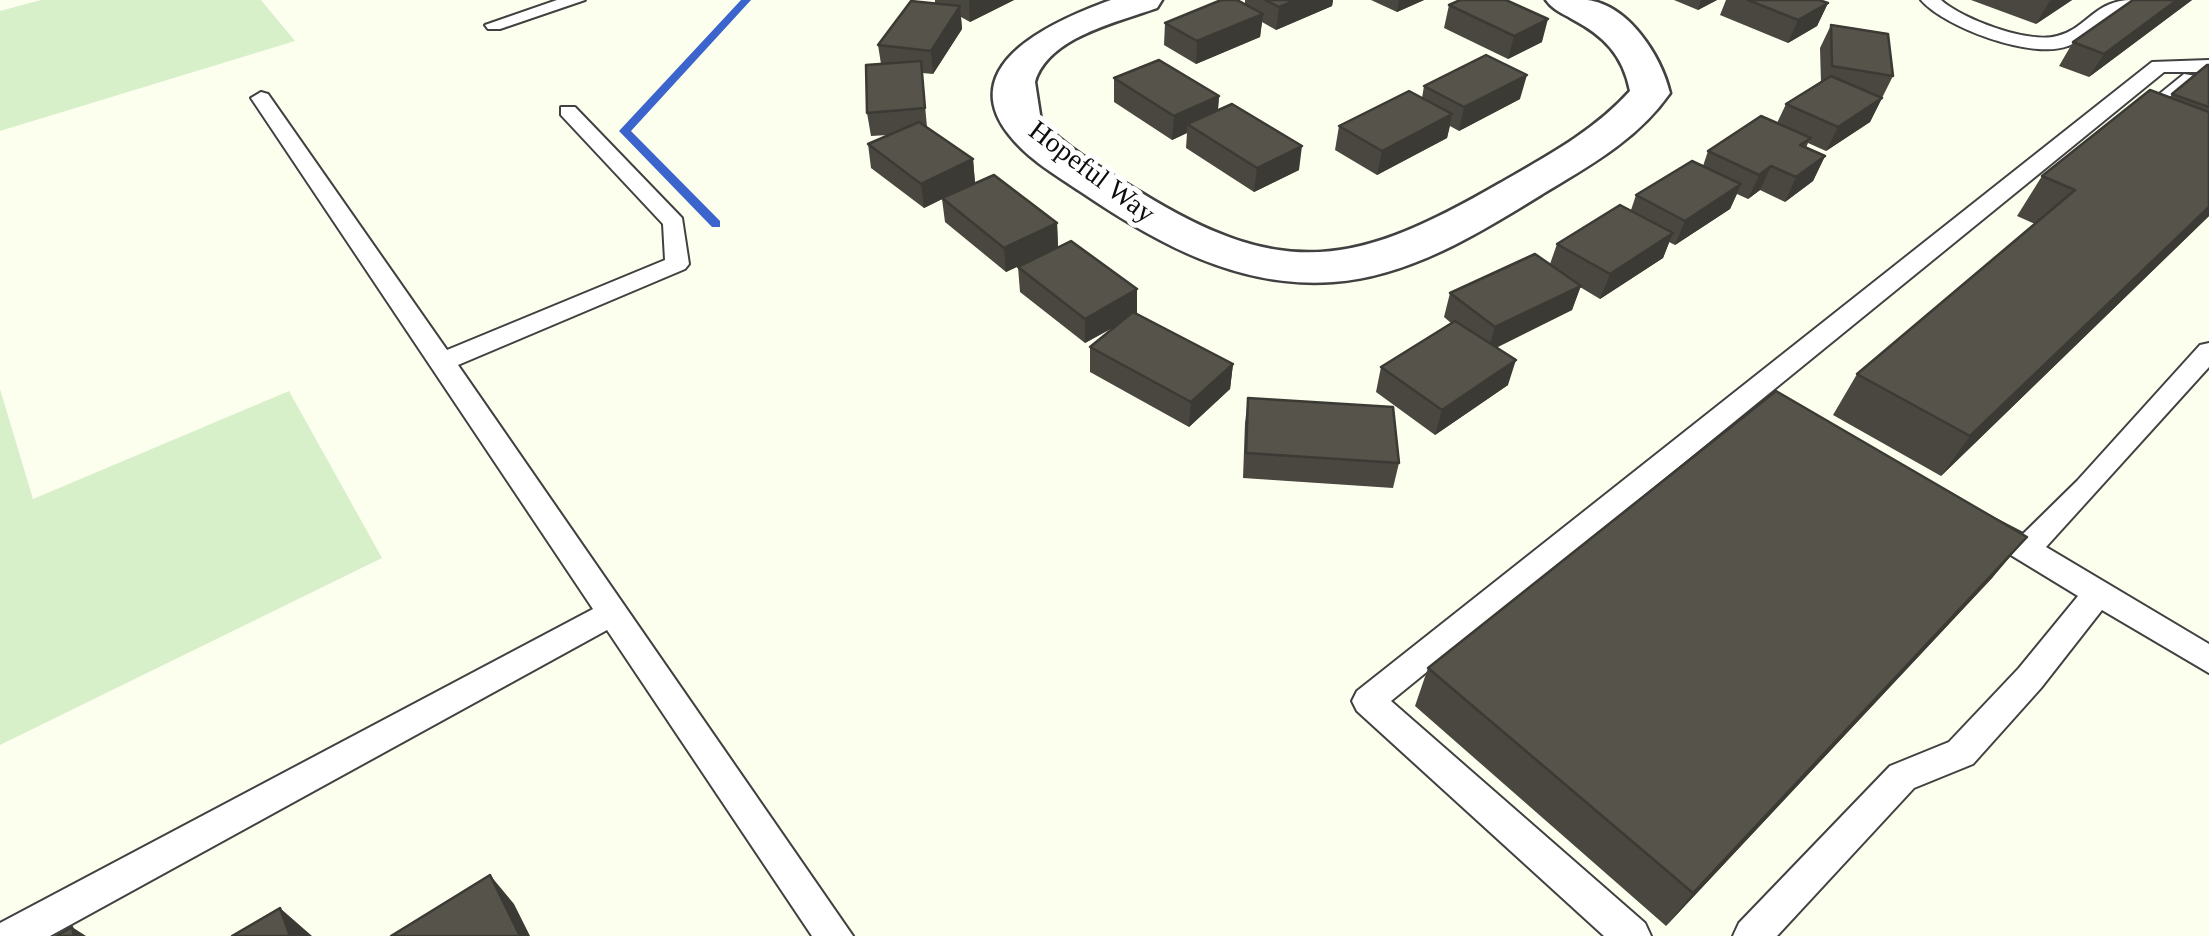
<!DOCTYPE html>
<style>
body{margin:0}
canvas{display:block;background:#fdffee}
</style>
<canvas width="2209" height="936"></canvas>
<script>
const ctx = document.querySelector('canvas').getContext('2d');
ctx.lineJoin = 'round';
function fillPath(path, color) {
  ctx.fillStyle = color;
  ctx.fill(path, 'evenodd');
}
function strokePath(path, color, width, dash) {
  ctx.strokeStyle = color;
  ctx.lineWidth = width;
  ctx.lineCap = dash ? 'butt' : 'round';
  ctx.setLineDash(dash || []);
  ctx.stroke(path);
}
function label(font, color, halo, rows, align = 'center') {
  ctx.font = font + ' "Times New Roman",serif';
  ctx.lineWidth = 10;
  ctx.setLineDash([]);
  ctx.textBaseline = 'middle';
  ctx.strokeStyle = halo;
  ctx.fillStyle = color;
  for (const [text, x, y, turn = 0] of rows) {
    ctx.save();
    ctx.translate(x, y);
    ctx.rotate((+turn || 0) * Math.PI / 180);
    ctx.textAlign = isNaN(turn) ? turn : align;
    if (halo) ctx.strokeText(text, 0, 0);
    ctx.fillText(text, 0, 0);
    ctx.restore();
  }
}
fillPath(new Path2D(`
 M41 0H261L295 41 0 131V11Z
 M0 389 33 499 289 391 382 558 0 745Z`), '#d7f0ca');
fillPath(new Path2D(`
 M741 0H751L631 131 720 221V227H712L619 131Z`), '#3b65cc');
const lane = new Path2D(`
 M557 0H585L500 29H488L485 25Z
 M1921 0H1941C1962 19 2028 44 2057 36 2087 29 2094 0 2132 0 2117 15 2088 39 2068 46 2032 60 1944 27 1921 0Z
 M2209 60V72H2164L1391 701 1645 923 1651 936H1604L1357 711 1352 701 1357 691 2152 62Z
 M2184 74 2209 78V90L2188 86 2153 117 2209 141V154L2144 130 2131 117Z
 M261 92 268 94 447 350 665 260 663 224 561 115V107H575L682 218 689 264 685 269 458 365 853 936H812L607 630 50 936H0V923L593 609 251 98Z
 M2209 343V367L2046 547 2209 644V673L2102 610 2041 688 1973 764 1914 788 1777 936H1733L1739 923 1890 766 1949 742 2019 668 2078 596 1978 535 1974 527 1978 519 1988 516 2023 534 2077 481 2200 345Z`);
const street = new Path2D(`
 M1111 0H1162L1157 8C1118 22 1048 37 1035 82L1041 121C1069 150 1106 171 1140 192 1285 282 1358 265 1500 183 1547 156 1594 131 1630 91 1623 55 1604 36 1572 19 1562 13 1553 10 1546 0 1560 0 1574 0 1587 0 1629 5 1661 56 1670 93 1637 140 1589 166 1541 195 1478 234 1408 277 1333 282 1239 289 1156 243 1081 192 1057 176 1028 159 1010 136 951 63 1059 19 1111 0Z`);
strokePath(lane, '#414141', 4);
strokePath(street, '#414141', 5);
fillPath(lane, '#fff');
fillPath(street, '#fff');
fillPath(new Path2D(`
 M935 0H1014L970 22 961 17 962 29 933 74 922 73 927 127 973 159 975 183 1057 223 1058 247 1137 314 1233 364 1230 389 1189 427 1090 372V347L1118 325 1085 343 1020 292 1018 267 1045 254 1006 272 945 222 942 199 924 208 871 168 868 144 888 135 871 136 867 113 881 64 878 45 935 3Z
 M1245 0H1333L1332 6 1276 30 1262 22 1260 37 1196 64 1164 45 1165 23 1245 4Z
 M1371 0H1424L1397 12Z
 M1674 0H1717L1698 10Z
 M1726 0H1819L1828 3 1817 26 1788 43 1720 15Z
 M1971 0H2072L2036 24Z
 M2133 0H2192L2089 77 2059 66 2073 42Z
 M1449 5 1542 42 1508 59 1444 28Z
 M1831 25 1893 76 1870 122 1826 151 1808 143 1806 148 1825 156 1813 181 1785 202 1760 190 1748 199 1737 194 1730 209 1675 245 1669 242 1663 258 1600 299 1580 287 1572 310 1496 347 1508 385 1435 435 1376 392 1381 367 1451 323 1444 317 1450 293 1550 264 1557 244 1631 210 1636 195 1703 166 1708 151 1777 123 1786 104 1821 83 1820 48Z
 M2209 65V216L1941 476 1833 415 1857 374 2035 224 2017 216 2042 176 2170 97 2172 94Z
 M1114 78 1219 96 1218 110 1299 170 1254 192 1186 148 1187 133 1172 140 1114 102Z
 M1424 86 1520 99 1459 131 1450 126 1447 138 1377 175 1335 150 1339 126 1422 98Z
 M1248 398 1399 463 1393 488 1243 478 1245 423Z
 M1993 577 1666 926 1415 706 1428 668Z`), '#4a4740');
fillPath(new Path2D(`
 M969 0H1014L970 22Z
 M1296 0H1333L1332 6 1276 30 1279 7Z
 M1399 0H1424L1397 12Z
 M1701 0H1717L1698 10Z
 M2051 0H2072L2036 24 2049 2Z
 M2177 0H2192L2089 77 2104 54Z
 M1828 3 1817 26 1788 43 1798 20Z
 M960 6 962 29 933 74 931 51Z
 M1263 14 1260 37 1196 64 1197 41Z
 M1548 19 1542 42 1508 59 1514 36Z
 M1527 75 1520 99 1459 131 1464 107Z
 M1219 96 1217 120 1187 124V133L1172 140 1174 116Z
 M1882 98 1870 122 1826 151 1838 127Z
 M1452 114 1447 138 1377 175 1382 151Z
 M1302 146 1299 170 1254 192 1257 168Z
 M1825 156 1813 181 1785 202 1796 177Z
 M973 159 975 183 924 208 921 184Z
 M1771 166 1760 190 1748 199 1759 175Z
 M1741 184 1730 209 1675 245 1685 221Z
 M2209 207V216L1941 476 1970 436Z
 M1057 223 1058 247 1006 272 1004 248Z
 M1673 233 1663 258 1600 299 1610 274Z
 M1581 286 1572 310 1488 352 1495 327Z
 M1137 289V314L1085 343V319Z
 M1516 360 1508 385 1435 435 1442 410Z
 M1233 364 1230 389 1189 427 1191 402Z
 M2027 537 1993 577 1666 926 1693 893Z
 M490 875 514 904 530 936H520Z
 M280 908 312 936H290Z
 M72 927 86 936H74Z`), '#3c3a34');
const building = new Path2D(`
 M1221 0H1237L1263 14 1197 41 1165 23Z
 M1265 0H1296L1279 7Z
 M1460 0H1506L1548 19 1514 36 1449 5Z
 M1748 0H1819L1828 3 1798 20Z
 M2133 0H2177L2104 54 2073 42Z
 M911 1 960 6 931 51 878 45Z
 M1831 25 1888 34 1893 76 1832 66Z
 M1486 55 1527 75 1464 107 1424 86Z
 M1159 60 1219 96 1174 116 1114 78Z
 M921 61 925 108 867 113 866 65Z
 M2207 65H2209V107L2172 94Z
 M1831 76 1882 98 1838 127 1786 104Z
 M2150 90 2209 112V207L1970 436 1857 374 2075 190 2042 176Z
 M1409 91 1452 114 1382 151 1339 126Z
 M1232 104 1302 146 1257 168 1187 124Z
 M1761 116 1811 138 1800 145 1825 156 1796 177 1771 166 1759 175 1708 151Z
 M919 122 973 159 921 184 868 144Z
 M1692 161 1741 184 1685 221 1636 195Z
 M994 175 1057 223 1004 248 942 198Z
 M1620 205 1673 233 1610 274 1557 244Z
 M1071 241 1137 289 1085 319 1018 267Z
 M1535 254 1581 286 1495 327 1450 293Z
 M1133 312 1233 364 1191 402 1090 347Z
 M1455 321 1516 360 1442 410 1381 367Z
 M1776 391 2027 537 1693 893 1428 668Z
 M1248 398 1393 407 1399 463 1246 453Z
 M490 875 520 936H391Z
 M280 908 290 936H232Z
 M72 927 74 936H56Z`);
fillPath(building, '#56534a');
strokePath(building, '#3c3a34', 2.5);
label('28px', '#0e0e0e', '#fff', [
 ["Hopeful Way",1091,173,37]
]);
</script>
